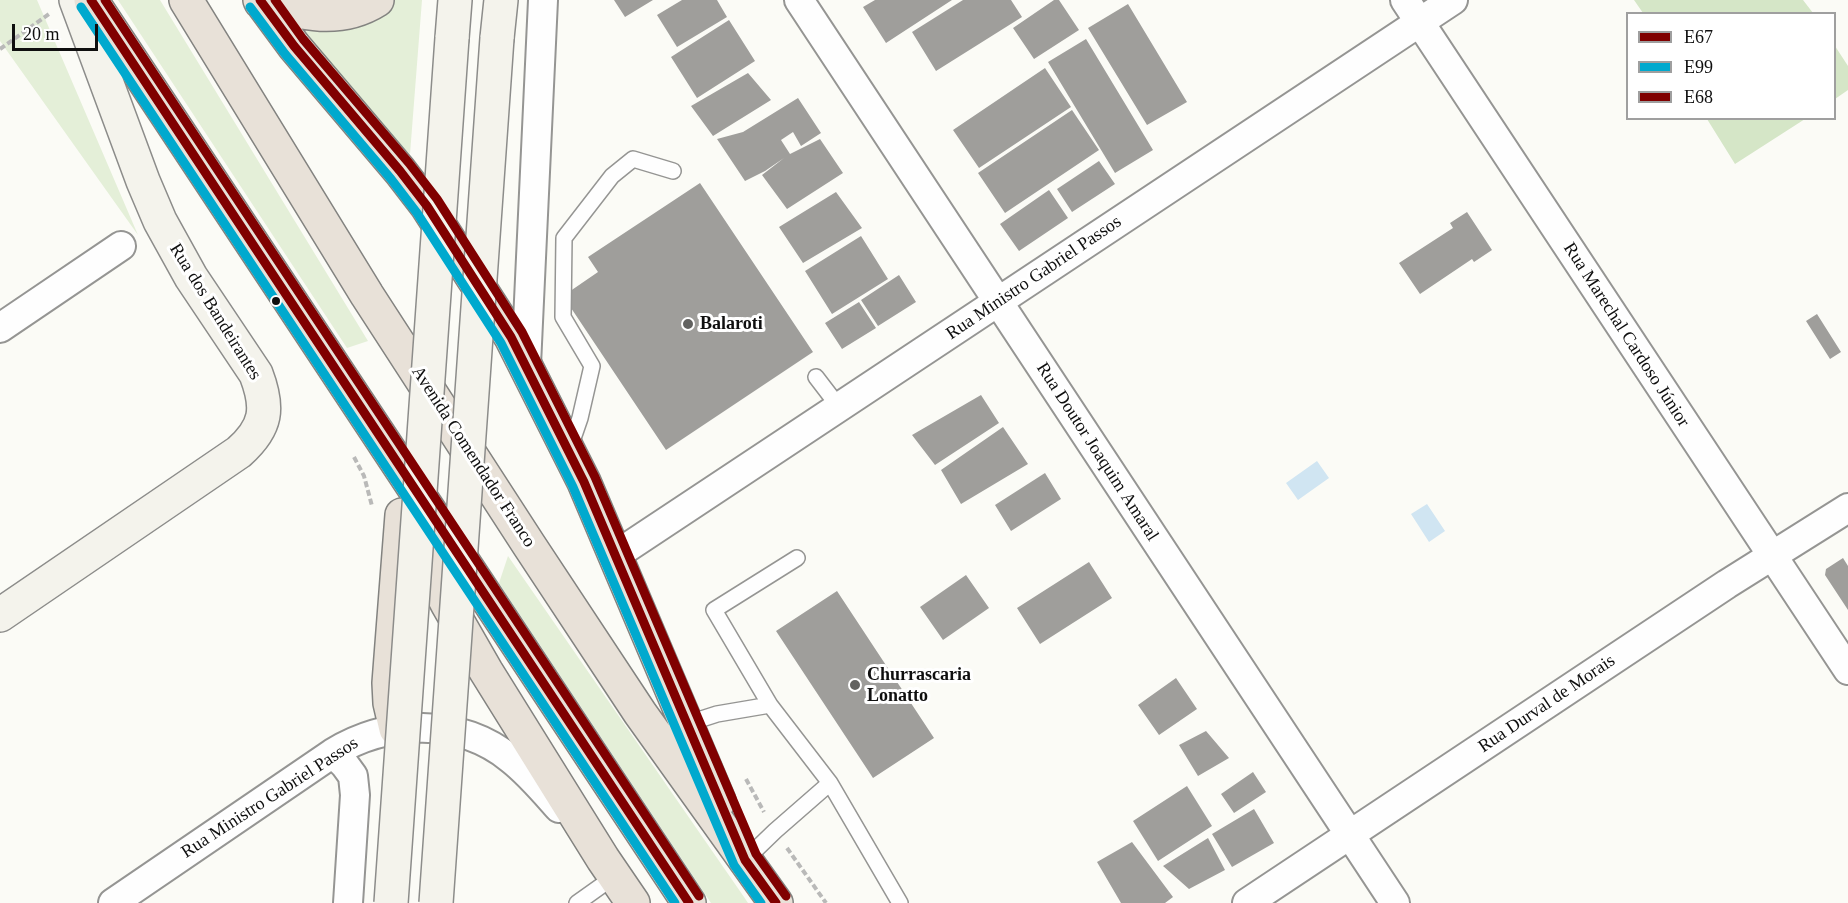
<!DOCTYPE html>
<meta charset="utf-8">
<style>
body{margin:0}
#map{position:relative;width:1848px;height:903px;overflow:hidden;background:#fbfbf6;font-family:Georgia,serif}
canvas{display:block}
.legend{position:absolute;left:1626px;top:12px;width:210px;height:108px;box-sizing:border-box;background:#fff;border:2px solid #9f9f9f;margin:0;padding:8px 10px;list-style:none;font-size:18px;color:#0f0f0f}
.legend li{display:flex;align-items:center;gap:12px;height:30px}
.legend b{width:30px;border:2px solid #9f9f9f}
.scale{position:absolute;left:12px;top:24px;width:86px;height:27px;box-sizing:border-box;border:3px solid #0f0f0f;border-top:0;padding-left:8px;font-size:18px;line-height:21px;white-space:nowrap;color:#0f0f0f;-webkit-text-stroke:4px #fff;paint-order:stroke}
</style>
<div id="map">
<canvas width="1848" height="903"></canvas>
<ul class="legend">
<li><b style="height:8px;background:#800000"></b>E67</li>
<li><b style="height:8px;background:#00a9ce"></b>E99</li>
<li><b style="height:8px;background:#800000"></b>E68</li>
</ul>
<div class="scale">20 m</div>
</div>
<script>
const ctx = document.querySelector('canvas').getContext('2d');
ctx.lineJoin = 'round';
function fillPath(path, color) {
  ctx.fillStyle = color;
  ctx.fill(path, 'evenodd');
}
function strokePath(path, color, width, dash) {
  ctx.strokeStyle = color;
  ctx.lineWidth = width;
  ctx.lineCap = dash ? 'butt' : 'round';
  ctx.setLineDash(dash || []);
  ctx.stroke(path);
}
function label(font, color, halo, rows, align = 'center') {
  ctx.font = font + ' Georgia,serif';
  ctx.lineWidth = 6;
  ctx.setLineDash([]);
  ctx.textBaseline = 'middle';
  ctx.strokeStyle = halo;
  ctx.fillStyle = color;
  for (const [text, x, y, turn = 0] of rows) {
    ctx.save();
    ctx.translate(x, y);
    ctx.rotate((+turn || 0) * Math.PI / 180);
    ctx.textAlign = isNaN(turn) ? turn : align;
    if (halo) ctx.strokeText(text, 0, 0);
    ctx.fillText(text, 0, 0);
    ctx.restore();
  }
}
fillPath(new Path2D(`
 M0 0H37L138 235 0 41Z
 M118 0H160L368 341 347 348Z
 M392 0H422L410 154 389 136 288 18Z
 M508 556 744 897 748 903H711L499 583Z`), '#e4efd8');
fillPath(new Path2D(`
 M1634 0H1803L1813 13H1643Z
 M1835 46 1848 66V90L1835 99Z
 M1707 119H1805L1735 164Z`), '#d5e6c7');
fillPath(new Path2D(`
 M1317 461 1329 478 1298 500 1286 483Z
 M1427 504 1445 531 1429 542 1411 514Z`), '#d0e5f2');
fillPath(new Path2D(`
 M614 0H653L625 17Z
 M682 0H717L727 17 677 47 657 15Z
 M875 0H952L886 43 863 7Z
 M963 0H1011L1022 17 936 71 912 32Z
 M1054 0H1059L1079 30 1034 59 1013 28Z
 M1128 4 1187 102 1147 125 1088 28Z
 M729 20 755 61 697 98 671 57Z
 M1086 39 1153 150 1115 173 1048 62Z
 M1045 68 1071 107 979 168 953 130Z
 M748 73 771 100 713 136 691 106Z
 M798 98 821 133 801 146 793 132 781 140 790 154 820 139 843 173 787 209 762 175 784 158 765 171 745 181 717 139 743 132Z
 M1072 110 1099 150 1005 213 978 173Z
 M1099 161 1115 184 1072 212 1057 189Z
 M700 183 813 352 666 450 563 296 598 272 588 257Z
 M1049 190 1068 218 1019 251 1000 224Z
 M836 192 862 228 803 263 779 227Z
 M1467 212 1492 250 1474 262 1472 259 1420 294 1399 263 1453 228 1450 223Z
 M861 236 888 279 832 314 805 271Z
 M899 275 916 302 878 326 861 300Z
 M859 302 876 328 842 349 825 323Z
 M1817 314 1841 352 1830 359 1806 321Z
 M981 395 999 423 935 465 912 435Z
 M1003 427 1028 464 961 504 941 470Z
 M1045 473 1061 499 1011 531 995 505Z
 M1843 558 1848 566V610L1825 575 1826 569Z
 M1089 562 1112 598 1040 644 1017 608Z
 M966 575 989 608 943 640 920 607Z
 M837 591 934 738 873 778 776 631Z
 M1176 678 1197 709 1159 735 1138 705Z
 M1206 731 1229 758 1198 776 1179 745Z
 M1253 772 1266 792 1234 813 1221 794Z
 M1187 786 1212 826 1158 861 1133 821Z
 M1254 809 1274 843 1232 867 1212 834Z
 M1208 838 1225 870 1189 889 1163 866Z
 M1132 842 1173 897 1165 903H1121L1097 862Z`), '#9f9e9b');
const lane = new Path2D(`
 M816 377 839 407
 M570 447 580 418 592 366 563 317 564 238 612 176 633 159 673 171
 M797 558 714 610 770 705 830 783 900 903
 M686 724 717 714 770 705
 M745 860 775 831 830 783
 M577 903 615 876`);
const street = new Path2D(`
 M799 0 1395 903
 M1405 0 1848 670
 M0 328 121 246
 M526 365 543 0
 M616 555 1453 0
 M333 753 345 765 353 776 355 795 348 903
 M113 903 333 753C387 720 459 717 511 759 529 773 544 791 559 808
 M1247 903 1727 584 1848 508`);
const secondary = new Path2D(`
 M452 38 455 0
 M497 38 501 0
 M0 615 239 452C267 427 269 408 256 374L191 277 160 221 143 181 76 0`);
const highway = new Path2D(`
 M91 0 689 903
 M186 0 367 295 529 545 640 713 776 903
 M260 0 294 46 400 171 427 206 511 337 584 482 719 801
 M261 2C301 13 339 24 377 0
 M417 529 428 566 447 603 486 671 603 859 633 903
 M396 729 390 703 389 683 402 515`);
strokePath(lane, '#959593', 18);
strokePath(street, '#959593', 32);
strokePath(secondary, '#8c8c8a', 36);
strokePath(highway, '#838380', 36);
strokePath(new Path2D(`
 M0 49 49 14
 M354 457 364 476 372 506
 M746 779 764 812
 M787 848 826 903`), '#b9b9b8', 4, [6, 3]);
strokePath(lane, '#fefefe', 15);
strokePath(street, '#fefefe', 28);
strokePath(secondary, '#f4f3ec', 33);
strokePath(highway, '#e8e1d8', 33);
const secondaryBridge = new Path2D(`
 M391 903 452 38
 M436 903 497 38`);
strokePath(secondaryBridge, '#8c8c8a', 36, []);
strokePath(secondaryBridge, '#f4f3ec', 33);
strokePath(new Path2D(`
 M91 0 689 903
 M260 0 294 46 400 171 427 206 511 337 584 482 745 860 776 903`), '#800000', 9);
strokePath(new Path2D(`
 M81 7 675 903
 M250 7 285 54 391 179 417 213 501 343 573 487 734 865 761 903`), '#00a9ce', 9);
strokePath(new Path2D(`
 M105 0 699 896
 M275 0 303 39 409 163 437 199 522 332 595 477 756 854 786 896`), '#800000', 9);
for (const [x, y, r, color] of [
 [276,301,5,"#0f0f0f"],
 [688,324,6,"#626260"],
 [855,685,6,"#626260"]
]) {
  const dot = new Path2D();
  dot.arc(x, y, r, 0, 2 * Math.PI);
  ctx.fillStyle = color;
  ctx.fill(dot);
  strokePath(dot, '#fff', 2);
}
label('18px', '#0f0f0f', '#fff', [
 ["Rua Ministro Gabriel Passos",1034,278,-34],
 ["Rua dos Bandeirantes",215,312,58],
 ["Rua Marechal Cardoso Júnior",1626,335,57],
 ["Rua Doutor Joaquim Amaral",1097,452,57],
 ["Avenida Comendador Franco",473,457,57],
 ["Rua Durval de Morais",1547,704,-34],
 ["Rua Ministro Gabriel Passos",270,798,-33]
]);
label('bold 18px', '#0f0f0f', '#fff', [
 ["Balaroti",700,324],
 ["Churrascaria",867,675],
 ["Lonatto",867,696]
], 'left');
</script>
